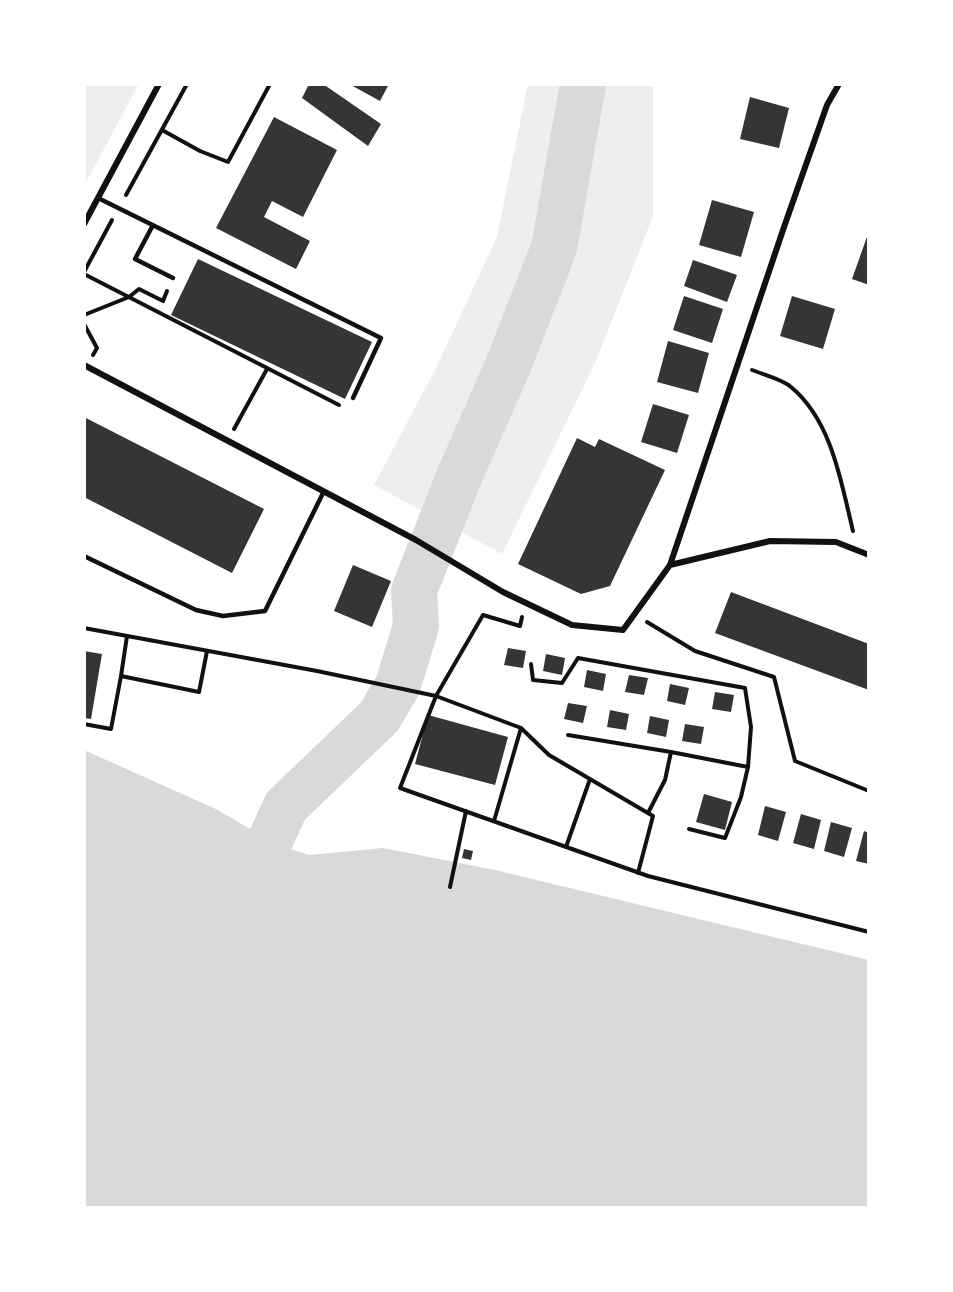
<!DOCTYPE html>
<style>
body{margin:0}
#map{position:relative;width:953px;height:1292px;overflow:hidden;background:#fff;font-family:"Nunito Sans",sans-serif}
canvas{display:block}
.frame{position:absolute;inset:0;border:86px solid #fff;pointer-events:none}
</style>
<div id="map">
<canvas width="953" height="1292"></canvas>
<div class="frame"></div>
</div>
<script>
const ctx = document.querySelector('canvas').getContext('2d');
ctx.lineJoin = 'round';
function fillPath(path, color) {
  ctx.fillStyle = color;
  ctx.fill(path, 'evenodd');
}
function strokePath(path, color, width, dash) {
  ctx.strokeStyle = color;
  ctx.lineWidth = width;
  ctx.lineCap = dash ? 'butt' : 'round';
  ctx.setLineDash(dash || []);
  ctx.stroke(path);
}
fillPath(new Path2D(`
 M84 84H139L84 186Z
 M528 84H653V216L596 361 502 554 374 485 437 366 497 237Z`), '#eee');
fillPath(new Path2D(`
 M84 750 218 810 277 845 309 855 383 848 495 870 869 960V1208H84Z`), '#d9d9d9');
strokePath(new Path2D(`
 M259 903 263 856 286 806 379 717 398 685 416 626 414 591 459 477 507 368 554 248 583 84`), '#d9d9d9', 46);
fillPath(new Path2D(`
 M309 84H323L381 124 368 146 302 98Z
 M349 84H389L380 101Z
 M750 97 789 108 779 148 740 139Z
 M274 117 337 150 303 217 272 201 264 217 310 241 296 269 216 228Z
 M712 200 754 212 741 257 699 245Z
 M869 231V285L852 279Z
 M198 259 372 342 345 399 171 315Z
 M693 260 737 275 727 302 684 286Z
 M684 296 723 309 712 343 673 330Z
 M792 296 835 309 823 349 780 336Z
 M668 341 709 353 698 393 657 382Z
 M653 404 689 415 677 453 641 442Z
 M84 417 264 509 232 573 84 497Z
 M577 438 595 447 599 439 665 470 610 586 581 594 518 564Z
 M353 565 391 581 372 627 334 611Z
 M731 592 869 644V690L715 633Z
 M508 648 526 651 523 668 504 665Z
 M84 651 102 654 91 719 84 718Z
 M546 654 565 658 562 675 543 671Z
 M587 670 606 674 603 691 584 687Z
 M629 675 648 678 644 695 625 692Z
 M670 684 689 688 685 705 667 701Z
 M715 692 734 695 731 712 712 709Z
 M568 703 587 706 583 723 564 719Z
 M610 710 629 714 626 730 607 727Z
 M428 715 508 737 495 785 415 764Z
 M650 716 669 720 666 737 647 733Z
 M685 724 704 727 701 744 682 741Z
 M704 794 732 802 725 830 696 822Z
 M765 806 786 812 778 841 758 835Z
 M801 814 821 820 814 849 793 843Z
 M831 822 852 828 844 857 824 851Z
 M864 831 869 833V864L856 861Z
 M464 849 473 851 471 860 462 858Z`), '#353535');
strokePath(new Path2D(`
 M162 130 200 151 228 162 270 84
 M126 195 187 84
 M84 272 112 220
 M84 274 339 405
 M84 315 129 297 139 289 163 301 167 291
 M84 324 97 348 93 355
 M752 370C764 375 782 379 791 387 832 421 841 482 853 531
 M234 429 267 369
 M522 617 520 626 483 615 436 696 400 788 648 876 869 932
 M647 622 695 651 774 677 795 761 869 791
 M84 628 317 671 436 696 521 728 549 755 653 816 638 873
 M127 636 121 676 199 692 207 651
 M531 664 533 680 562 683 578 658 745 688 751 727 748 767 671 752 665 780 648 813
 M84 724 111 729 121 676
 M568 735 671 752
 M494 821 521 728
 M689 829 725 838 741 797 748 767
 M566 847 590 779
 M450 887 466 811`), '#111', 4);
strokePath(new Path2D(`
 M98 198 381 338 353 398
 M153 225 135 259 173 278
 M84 556 196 610 223 616 265 611 324 491`), '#111', 4.5);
strokePath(new Path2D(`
 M84 224 159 84
 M84 365 416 540 503 592 572 625 623 630 670 565 784 227 827 105 839 84
 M670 565 770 541 836 542 869 555`), '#111', 6);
</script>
